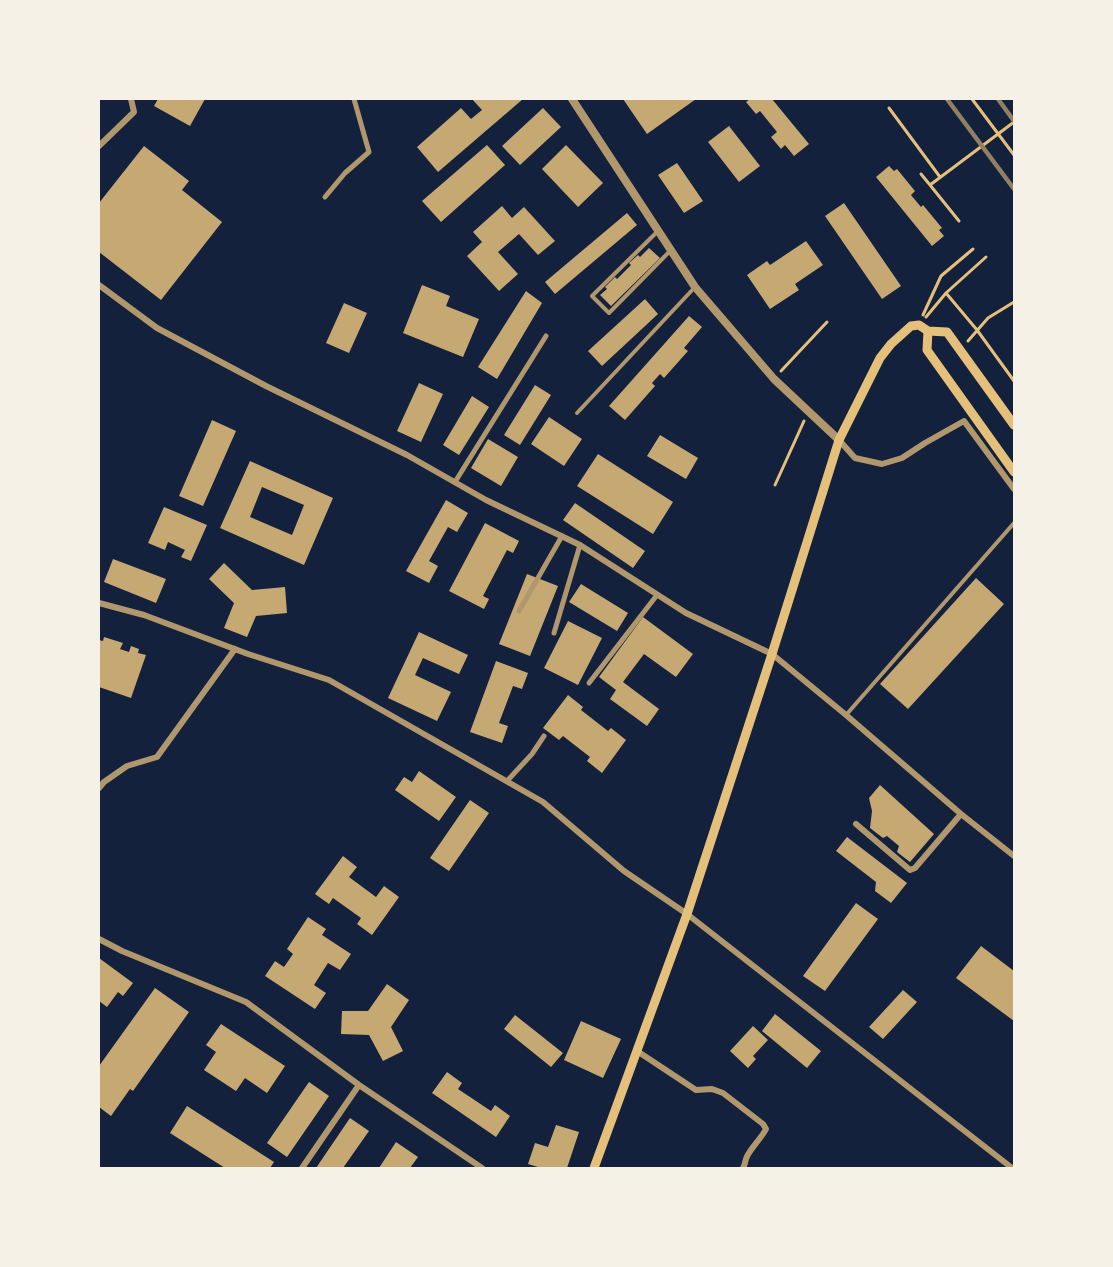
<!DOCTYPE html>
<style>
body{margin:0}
#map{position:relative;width:1113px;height:1267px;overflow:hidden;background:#14213d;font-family:"Alegreya Sans",sans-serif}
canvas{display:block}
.frame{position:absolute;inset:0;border:100px solid #f6f1e7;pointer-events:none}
</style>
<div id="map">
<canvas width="1113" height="1267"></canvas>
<div class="frame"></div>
</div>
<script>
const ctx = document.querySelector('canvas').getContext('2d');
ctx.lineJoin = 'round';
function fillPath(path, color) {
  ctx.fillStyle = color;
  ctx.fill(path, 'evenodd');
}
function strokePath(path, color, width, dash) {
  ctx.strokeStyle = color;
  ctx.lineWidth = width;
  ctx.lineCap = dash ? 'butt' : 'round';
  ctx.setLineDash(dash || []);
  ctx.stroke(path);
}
fillPath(new Path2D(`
 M158 99H205L190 126 154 106Z
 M472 99H523L438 172 417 147 461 108 471 119 482 110Z
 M623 99H696L647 134Z
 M750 99H772L809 144 794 156 785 145 781 149 771 137 777 132 760 111 756 114 746 102Z
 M543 108 561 127 520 165 502 146Z
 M729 126 760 166 739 182 708 142Z
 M487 145 505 165 441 222 422 201Z
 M566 145 603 183 578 207 542 169Z
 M144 146 189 181 182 190 222 222 161 300 99 252V203Z
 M677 163 703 201 684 213 658 175Z
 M889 166 894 171 897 169 915 191 911 195 921 207 923 205 942 228 939 230 944 236 932 246 876 177Z
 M844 203 901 286 882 299 825 216Z
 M502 206 512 218 524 207 555 241 538 255 519 234 498 252 518 274 499 291 467 256 482 242 473 232Z
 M627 213 637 225 555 294 545 282Z
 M806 241 823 265 795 284 799 290 770 309 747 275 767 261 770 265Z
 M649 248 660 258 611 306 600 295 607 289 605 287 615 277 617 279 631 265 629 263 638 255 640 257Z
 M422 285 450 296 446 306 479 319 463 357 403 333Z
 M526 291 542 303 497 379 478 367Z
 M645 299 658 314 602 366 588 351Z
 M344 303 367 313 349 353 326 343Z
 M689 316 702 327 684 348 688 351 664 378 660 374 652 383 655 386 625 420 609 406Z
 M419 383 443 394 421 442 397 431Z
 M535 385 551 395 520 445 504 435Z
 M472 396 489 407 459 455 443 445Z
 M549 417 582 439 564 466 531 444Z
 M212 420 236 431 203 506 179 496Z
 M660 435 698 458 686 479 647 456Z
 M488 439 518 457 501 486 471 468Z
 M598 454 673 502 653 534 577 486Z
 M250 461 333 498 304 565 220 528ZM262 487 304 505 292 535 250 517Z
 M446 500 468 513 457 532 448 527 429 561 438 566 429 583 406 571Z
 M575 503 645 551 633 568 563 520Z
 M164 507 207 525 191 561 181 557 185 550 168 542 165 550 148 543Z
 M485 523 519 541 513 553 507 550 483 596 489 599 484 609 449 591Z
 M113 559 166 579 156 603 104 582Z
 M224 563 252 590 285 587 287 613 256 616 247 637 224 628 234 603 209 579Z
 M527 574 558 586 530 656 499 644Z
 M976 578 1004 604 908 709 880 684Z
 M581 584 628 613 617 631 569 602Z
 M643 617 693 654 676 677 644 654 623 682 659 709 647 726 610 699 616 690 599 677Z
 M568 621 602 638 578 685 544 668Z
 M419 632 468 655 459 674 423 658 415 675 451 692 437 721 388 698Z
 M104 637 123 643 120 649 129 652 131 646 139 649 138 653 146 655 131 698 99 687V640L103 641Z
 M496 661 528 673 522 689 513 686 499 723 508 726 502 743 470 732Z
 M568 695 583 707 581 710 608 731 611 728 626 740 602 773 587 761 590 757 563 736 559 740 543 728Z
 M419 771 456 797 439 821 395 790 404 777 412 782Z
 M880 785 934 834 910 862 897 852 899 846 887 836 883 838 870 828 872 811 869 798Z
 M470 800 489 813 449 871 430 858Z
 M847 837 907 883 891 903 875 891 876 882 836 851Z
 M343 856 357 867 349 877 376 897 384 886 399 897 372 935 357 924 361 918 333 898 329 904 315 894Z
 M856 903 878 919 825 991 803 976Z
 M308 917 326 929 322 935 351 954 340 970 328 963 314 985 326 993 315 1009 265 976 275 961 284 967 293 954 287 949Z
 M981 946 1014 971V1021L956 978Z
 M99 958 133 983 123 996 118 992 107 1007 99 1001Z
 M387 984 409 1000 391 1027 403 1051 383 1061 369 1035 341 1034 342 1011H368Z
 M155 988 189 1012 133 1091 130 1089 111 1116 99 1107V1066Z
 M903 990 917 1002 883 1039 869 1027Z
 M775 1014 821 1051 807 1068 762 1031Z
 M515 1015 563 1053 551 1067 504 1029Z
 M581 1021 621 1039 603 1078 564 1060Z
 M221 1024 285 1066 267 1093 245 1078 236 1091 204 1070 216 1052 206 1045Z
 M753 1026 768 1040 753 1056 756 1059 748 1068 730 1051Z
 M447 1072 462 1083 458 1089 491 1111 495 1105 510 1116 496 1137 432 1093Z
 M309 1082 329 1096 287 1157 267 1143Z
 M187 1106 274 1162 270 1168H225L170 1133Z
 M350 1118 369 1131 343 1168H316Z
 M556 1125 579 1132 567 1168H541L528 1164 535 1143 548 1147Z
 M396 1142 418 1157 410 1168H379Z`), '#c6a872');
strokePath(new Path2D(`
 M972 99 1014 155
 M889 108 940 177
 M921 174 930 185 1014 122
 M930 185 959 221
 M946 293 977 330 1014 381
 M923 315 941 276 973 249
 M926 317 946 293 986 257
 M968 341 988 318 1014 302
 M781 371 827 322
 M775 485 804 421`), '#e5c07b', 3);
strokePath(new Path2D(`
 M658 231 592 296 609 313 670 251
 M577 413 695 287
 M846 715 1014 523`), '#b1986c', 4);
strokePath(new Path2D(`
 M325 197 345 173 369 152 354 99
 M455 482 546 336
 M519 611 562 536
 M554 633 580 545
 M589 683 657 595
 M507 781 532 754 544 736`), '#b1986c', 5);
strokePath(new Path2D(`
 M99 146 134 112 131 99
 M99 285 157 328 266 386 407 455 486 500 580 545 686 613 772 654 846 715 961 814 1014 856
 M839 440 855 458 882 464 902 458 925 443 964 421 1014 489
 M99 603 144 615 248 654 329 680 543 802 624 871 687 914 1012 1168
 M99 788 104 782 127 766 157 757 235 649
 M856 824 910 870 915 868 961 814
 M99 939 122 951 246 1002 359 1085 482 1168
 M637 1051 696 1090 712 1089 723 1093 763 1124 766 1129C761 1139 748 1151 746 1159 745 1162 745 1165 743 1168
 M302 1168 359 1085`), '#b1986c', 6);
strokePath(new Path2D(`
 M572 99 695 287 774 379 839 440`), '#b1986c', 8);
strokePath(new Path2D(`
 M928 331 927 350 1014 472
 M594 1168 687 914 772 654 839 440 880 358 891 344 911 326 919 325 928 331 947 332 1014 425`), '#e5c07b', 9);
strokePath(new Path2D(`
 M947 99 1014 189
 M998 99 1014 121`), '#918062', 4.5);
</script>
